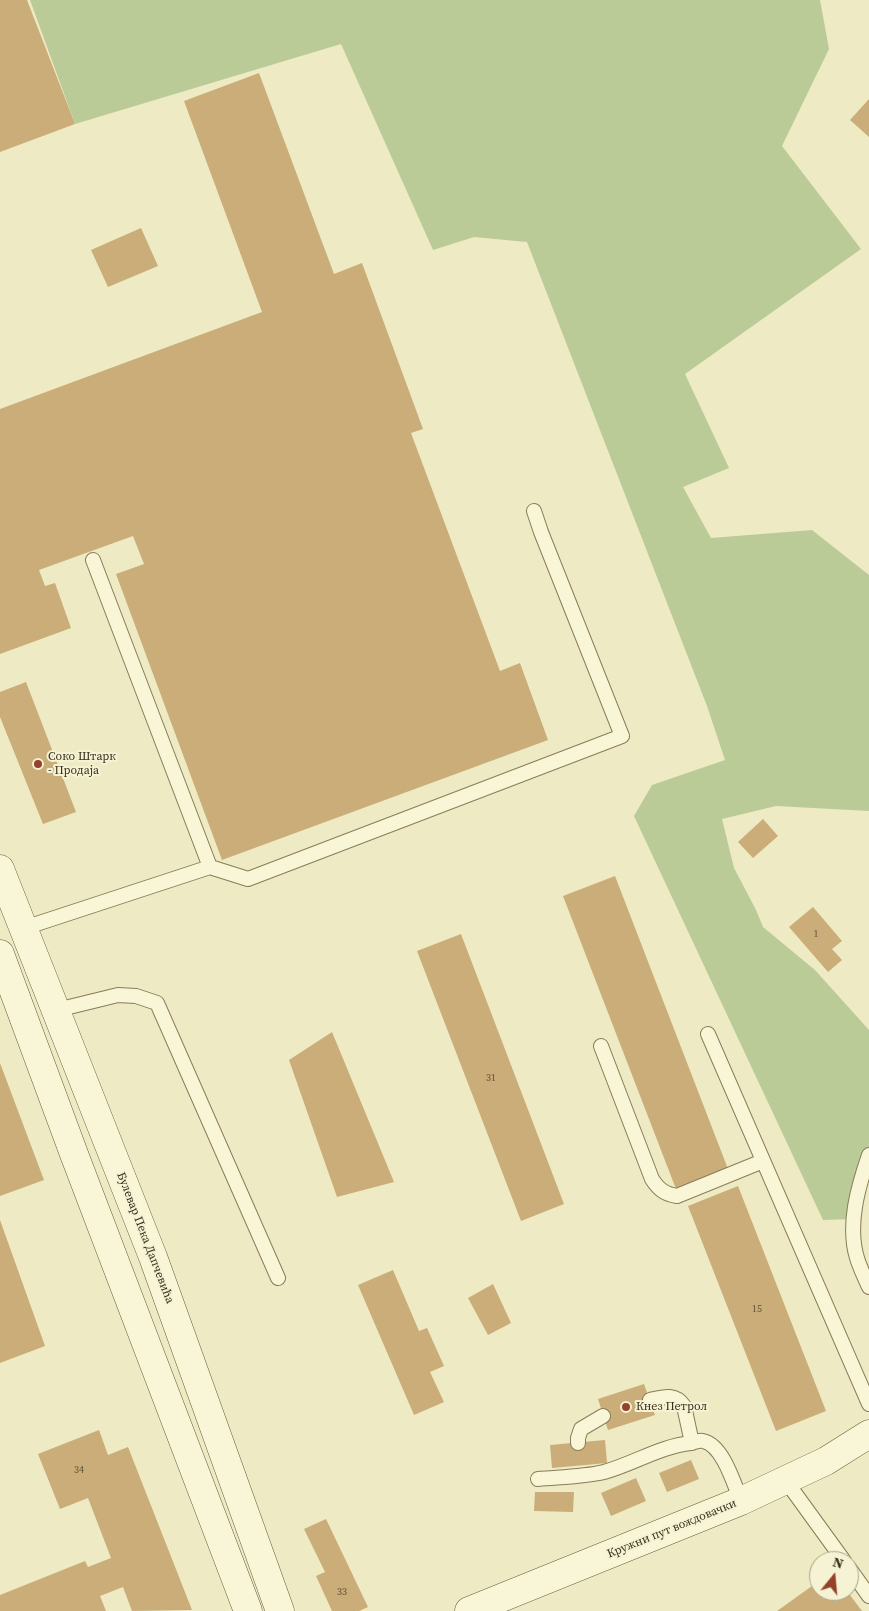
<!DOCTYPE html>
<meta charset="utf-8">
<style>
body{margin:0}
#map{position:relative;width:869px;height:1611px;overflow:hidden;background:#eeeac3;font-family:"Source Serif 4",serif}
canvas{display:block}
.north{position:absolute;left:809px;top:1551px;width:50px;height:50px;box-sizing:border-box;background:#f5f3d3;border:1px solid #a9a58b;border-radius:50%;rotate:17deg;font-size:14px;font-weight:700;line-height:20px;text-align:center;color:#38301e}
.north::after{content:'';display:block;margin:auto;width:18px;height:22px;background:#96412b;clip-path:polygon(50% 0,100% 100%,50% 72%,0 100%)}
</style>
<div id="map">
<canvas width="869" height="1611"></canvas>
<div class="north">N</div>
</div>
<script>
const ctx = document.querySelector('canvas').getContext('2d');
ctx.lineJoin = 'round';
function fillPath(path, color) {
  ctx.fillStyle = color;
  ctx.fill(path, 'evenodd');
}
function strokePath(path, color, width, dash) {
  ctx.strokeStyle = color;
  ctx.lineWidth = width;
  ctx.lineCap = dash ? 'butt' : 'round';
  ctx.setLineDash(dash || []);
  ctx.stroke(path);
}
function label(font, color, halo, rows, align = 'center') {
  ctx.font = font + ' "Source Serif 4",serif';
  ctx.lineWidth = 4;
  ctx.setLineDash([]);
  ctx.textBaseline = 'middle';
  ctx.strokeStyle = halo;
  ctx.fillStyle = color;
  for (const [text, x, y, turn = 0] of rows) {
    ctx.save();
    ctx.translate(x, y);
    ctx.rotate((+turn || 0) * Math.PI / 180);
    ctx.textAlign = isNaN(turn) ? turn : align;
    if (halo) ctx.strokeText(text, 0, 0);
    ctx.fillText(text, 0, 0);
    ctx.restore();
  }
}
fillPath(new Path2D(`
 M30 0H820L829 49 782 146 861 249 685 374 729 468 683 487 711 538 812 530 869 575V811L776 806 722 819 734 868 756 910 763 927 815 970 869 1030V1155L854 1219 823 1220 634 816 652 785 725 760 707 706 527 242 474 237 433 250 341 44 75 124Z`), '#bacb97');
fillPath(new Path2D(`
 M0 0H27L75 124 0 152Z
 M259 73 334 274 362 263 423 429 411 433 500 671 520 663 548 740 222 860 116 574 144 564 133 536 39 570 45 586 55 583 71 628 0 654V409L262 312 184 101Z
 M869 99V137L850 120Z
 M141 228 158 266 108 287 91 250Z
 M26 682 76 812 43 824 0 717V692Z
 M763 819 778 836 753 858 738 842Z
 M615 876 728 1169 676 1189 563 896Z
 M813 907 842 941 832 949 842 960 828 972 789 927Z
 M461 934 564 1204 521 1221 417 951Z
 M332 1032 394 1182 337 1197 289 1060Z
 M0 1063 44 1180 0 1196Z
 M738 1186 826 1411 776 1431 688 1206Z
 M0 1220 45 1346 0 1363Z
 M393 1270 419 1331 427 1328 444 1366 430 1372 444 1402 414 1415 358 1285Z
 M493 1284 511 1323 488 1335 468 1298Z
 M644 1384 655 1415 608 1430 598 1399Z
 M99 1430 108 1455 128 1447 192 1610 132 1611 123 1587 100 1596 106 1611H0V1595L85 1561 88 1567 111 1558 88 1498 60 1509 38 1454Z
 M605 1440 607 1463 552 1468 550 1445Z
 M691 1460 699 1479 667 1492 659 1473Z
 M636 1478 646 1501 611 1516 601 1493Z
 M535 1492H574L573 1512 534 1511Z
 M326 1519 368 1607 359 1611H332L316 1576 325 1572 304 1529Z
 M819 1581V1591H847L862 1611H777Z`), '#cbad79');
const lane = new Path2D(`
 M210 867 248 879 622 736 541 532 534 511
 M24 928 210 867 93 560
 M56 1011 69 1007 118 995 136 996 157 1003 278 1278
 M708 1034 869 1404
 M601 1046 652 1179C659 1190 665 1194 677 1196L763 1161
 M869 1155C858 1187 847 1225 857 1258 860 1268 865 1278 869 1287
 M650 1400C663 1397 675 1393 684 1406L692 1443
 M578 1443V1438L581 1429 603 1416
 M538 1479C560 1477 582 1477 604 1472 633 1464 661 1446 691 1443 695 1442 699 1440 703 1441 723 1445 734 1484 741 1501
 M786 1481 844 1561
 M849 1568 869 1596`);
const secondary = new Path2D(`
 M0 869 153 1257 280 1611
 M0 954 74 1154 248 1611
 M469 1611 741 1501 826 1461 869 1434`);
strokePath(lane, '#887c5a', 16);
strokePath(secondary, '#695d3d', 29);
strokePath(lane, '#f8f6d6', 14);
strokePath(secondary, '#f8f6d6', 28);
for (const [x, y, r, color] of [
 [38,764,5,"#96412b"],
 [626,1407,5,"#96412b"]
]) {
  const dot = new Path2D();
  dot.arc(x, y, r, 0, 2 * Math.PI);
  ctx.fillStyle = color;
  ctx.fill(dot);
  strokePath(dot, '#f5f3d3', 2);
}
label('10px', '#5d4f35', null, [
 ["1",816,934],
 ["31",491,1078],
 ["15",757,1309],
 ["34",79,1470],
 ["33",342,1592]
]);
label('12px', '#38301e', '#f5f3d3', [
 ["Соко Штарк",48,757],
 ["- Продаја",48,771],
 ["Кнез Петрол",636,1407]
], 'left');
label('12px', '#38301e', '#f5f3d3', [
 ["Булевар Пека Дапчевића",145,1238,69],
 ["Кружни пут вождовачки",672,1529,-22]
]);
</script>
